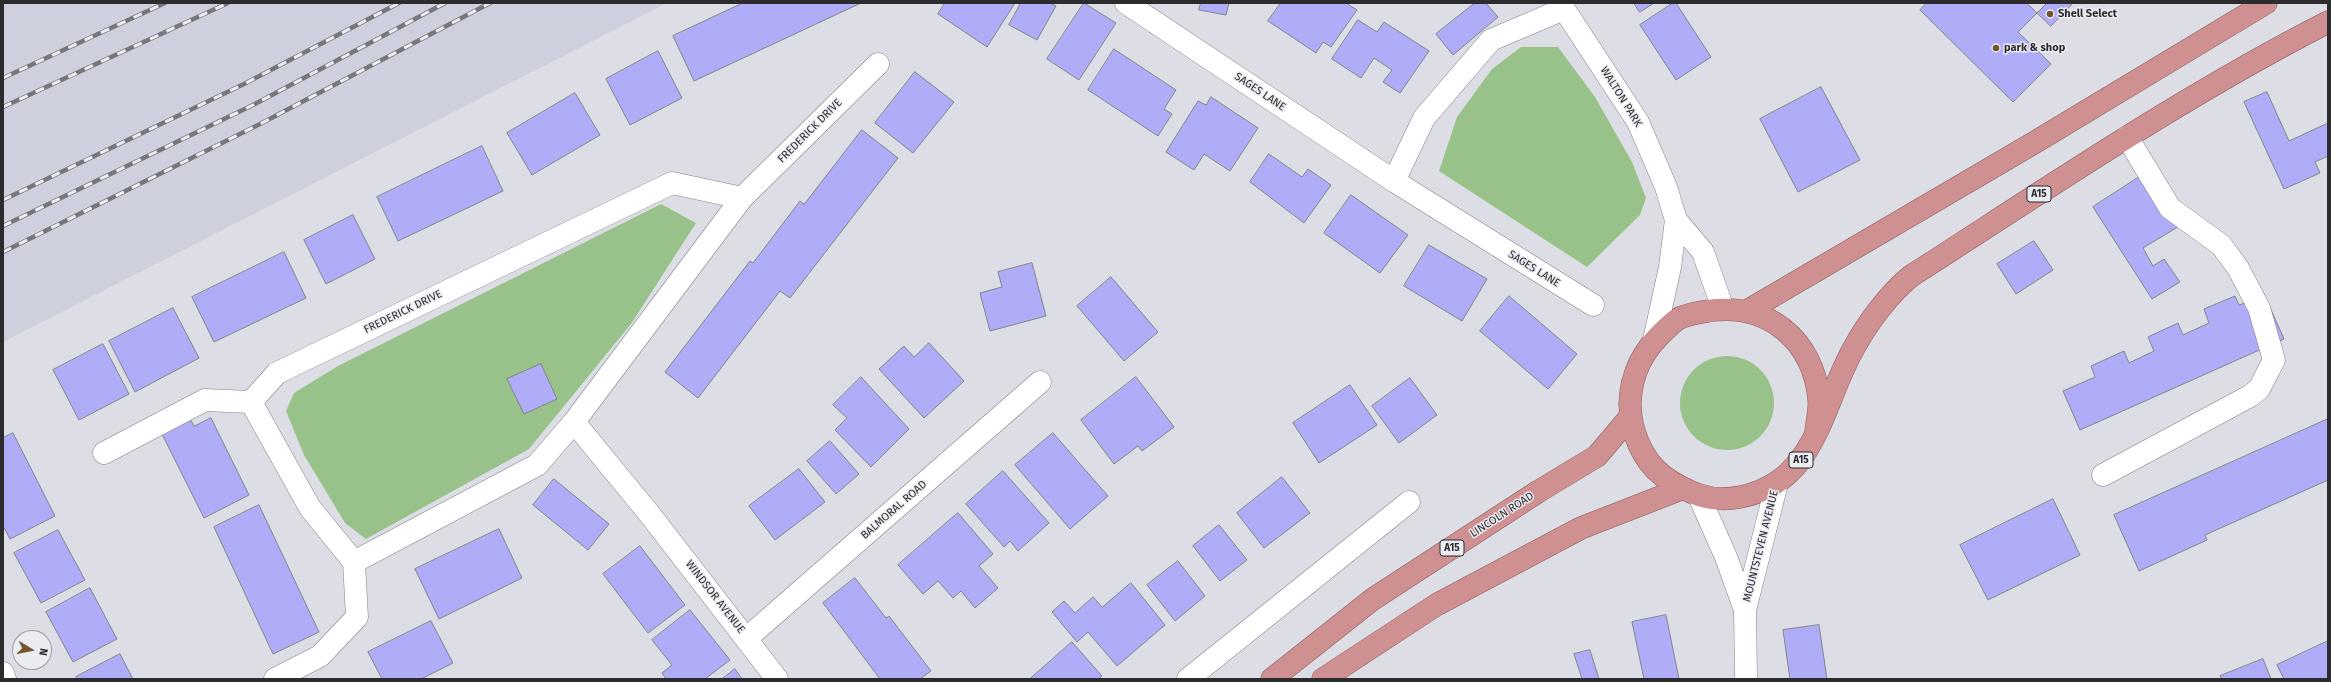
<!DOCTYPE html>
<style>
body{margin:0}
#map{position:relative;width:2331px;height:682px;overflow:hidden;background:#dddee5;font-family:"Fira Sans",sans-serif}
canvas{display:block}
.frame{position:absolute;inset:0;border:4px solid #2c2c2f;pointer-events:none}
.north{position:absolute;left:12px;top:630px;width:40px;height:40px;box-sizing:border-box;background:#ebebf2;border:1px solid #9f9fa4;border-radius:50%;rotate:100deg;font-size:11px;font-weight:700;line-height:16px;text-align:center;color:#2c2c2f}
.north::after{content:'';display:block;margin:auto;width:14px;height:18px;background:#73572a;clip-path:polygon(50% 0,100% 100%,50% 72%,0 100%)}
</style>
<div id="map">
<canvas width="2331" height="682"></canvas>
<div class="frame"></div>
<div class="north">N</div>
</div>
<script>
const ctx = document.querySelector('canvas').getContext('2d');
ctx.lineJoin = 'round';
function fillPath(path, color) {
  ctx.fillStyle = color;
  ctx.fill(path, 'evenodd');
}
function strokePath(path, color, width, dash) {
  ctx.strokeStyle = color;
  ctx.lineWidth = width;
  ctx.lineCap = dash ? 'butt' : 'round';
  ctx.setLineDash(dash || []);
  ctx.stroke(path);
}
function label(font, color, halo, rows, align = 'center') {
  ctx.font = font + ' "Fira Sans",sans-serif';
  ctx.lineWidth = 3;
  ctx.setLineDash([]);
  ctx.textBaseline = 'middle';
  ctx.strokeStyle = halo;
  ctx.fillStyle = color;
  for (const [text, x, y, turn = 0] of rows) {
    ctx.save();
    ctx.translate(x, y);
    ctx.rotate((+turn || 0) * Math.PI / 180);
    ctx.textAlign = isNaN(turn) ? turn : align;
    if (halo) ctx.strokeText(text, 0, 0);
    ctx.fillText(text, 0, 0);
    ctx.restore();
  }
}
fillPath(new Path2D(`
 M3 3H667L3 342Z`), '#ced0de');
fillPath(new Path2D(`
 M1521 47H1558L1595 97 1632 162 1646 198 1640 215 1587 267 1439 171 1457 117 1492 69Z
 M661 204 696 223 631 324 529 449 366 539 345 523 304 455 286 411 294 393 338 366Z
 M1680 403a47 47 0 1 1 94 0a47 47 0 1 1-94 0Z`), '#99c28b');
const building = new Path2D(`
 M743 3H861L694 81 673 36Z
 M945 3H1015L987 47 938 14Z
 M1021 3H1050L1056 6 1037 40 1009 25Z
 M1084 3 1116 23 1079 80 1047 59Z
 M1201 3H1229L1226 15 1199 10Z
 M1281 3H1346L1357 10 1331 47 1323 42 1316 53 1268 21Z
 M1475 3H1486L1498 17 1453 55 1436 34Z
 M1634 3H1654L1640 12Z
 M1673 3H1676L1711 57 1676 80 1640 25Z
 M1927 3H2047L2018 32 2051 64 2013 102 1920 10Z
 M2027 3H2073L2051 26Z
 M1358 20 1377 32 1384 22 1429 51 1400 93 1383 82 1392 70 1374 58 1361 78 1332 59Z
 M1114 49 1176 90 1164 109 1172 114 1158 136 1088 90Z
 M658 51 682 98 630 125 606 79Z
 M915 72 954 102 913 153 875 123Z
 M1821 87 1860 160 1798 192 1760 119Z
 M2267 92 2289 141 2328 123V156L2315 162 2320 173 2284 189 2244 102Z
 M575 93 600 135 532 175 507 133Z
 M1211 97 1258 128 1230 171 1204 154 1194 170 1166 152 1198 101 1206 105Z
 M862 130 898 158 790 298 780 291 698 398 665 372 750 261 753 263 800 201 804 204Z
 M482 146 503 191 398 241 377 197Z
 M1269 154 1302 177 1308 169 1331 185 1304 223 1250 182Z
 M2147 172 2181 225 2143 248 2153 266 2164 259 2180 282 2152 299 2093 207Z
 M1351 195 1408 235 1380 273 1324 233Z
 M353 215 375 259 326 284 304 240Z
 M2034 241 2053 270 2016 294 1997 264Z
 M1429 245 1487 279 1462 321 1404 286Z
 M284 252 306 298 214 342 192 297Z
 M1032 263 1046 316 990 331 980 293 1002 287 998 272Z
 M1111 277 1158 332 1124 361 1077 306Z
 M2264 294 2284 339 2080 430 2063 391 2095 377 2091 366 2124 351 2129 363 2154 351 2148 337 2178 323 2183 335 2209 323 2204 309 2235 296 2239 305Z
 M1509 296 1577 354 1548 389 1480 331Z
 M173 308 199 358 135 392 109 341Z
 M929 343 964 381 924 418 879 369 904 346 914 357Z
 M103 344 129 394 79 420 53 370Z
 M541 364 557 399 524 414 507 379Z
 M861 377 909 429 871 467 835 430 847 418 833 405Z
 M1136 377 1174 427 1142 451 1138 446 1114 464 1081 420Z
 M1410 378 1437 415 1399 443 1372 406Z
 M1350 385 1377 425 1319 463 1293 423Z
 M211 418 249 495 204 518 162 434 190 419 194 426Z
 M2328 419V480L2205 535 2207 540 2139 571 2114 515Z
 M13 433 55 516 10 539 3 526V438Z
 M1053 433 1108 496 1070 529 1015 465Z
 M830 441 859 474 836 494 807 461Z
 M799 469 825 502 775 540 749 506Z
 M1003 471 1049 523 1018 551 1010 541 1004 547 966 504Z
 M1282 477 1310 513 1264 548 1237 513Z
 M554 479 609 524 588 550 533 505Z
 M2053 499 2080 555 1988 600 1960 545Z
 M259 505 319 632 273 654 214 527Z
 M958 513 993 554 979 566 998 588 975 608 961 591 953 598 938 581 923 594 898 565Z
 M1219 525 1247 560 1220 581 1193 546Z
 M499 529 522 578 439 619 415 569Z
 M58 530 85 580 41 603 14 553Z
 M640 546 685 605 648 633 603 574Z
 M1178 561 1205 596 1175 621 1147 585Z
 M855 578 886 618 889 616 931 671 920 679H880L823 603Z
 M1131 583 1165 625 1117 666 1088 632 1077 642 1052 612 1064 601 1075 613 1093 597 1102 607Z
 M90 588 117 639 73 662 46 612Z
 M690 610 730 660 705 679H666L662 673 672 665 652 640Z
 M1666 615 1679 679H1644L1632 622Z
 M431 621 453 663 421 679H382L368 652Z
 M1819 625 1827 679H1790L1783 630Z
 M2328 641V679H2284L2277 665Z
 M1072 642 1102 676 1099 679H1030Z
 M1590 650 1599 679H1582L1574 654Z
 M120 654 133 679H77L76 677Z
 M2263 659 2271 679H2222L2220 676Z
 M735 669 742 679H722Z`);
fillPath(building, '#afadf8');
strokePath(building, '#838389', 1);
const service = new Path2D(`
 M2103 475 2250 396 2259 389 2274 360 2259 308 2238 268 2221 245 2170 208 2127 137`);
const minor = new Path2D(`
 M1126 3 1394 181 1593 305
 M1563 3 1564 9 1638 122 1666 187 1676 220 1703 252 1723 309
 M1394 181 1424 118 1491 40 1564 9
 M1654 340 1670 267 1676 220
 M574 422 742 198 878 64
 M104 453 205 400 251 402
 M354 562 310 508 251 402 277 373 672 183 742 198
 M747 638 1040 382
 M3 673 5 679
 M275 679 320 656 357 617 354 562 537 465 574 422 651 516 777 679
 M1188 679 1409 502`);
const tertiary = new Path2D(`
 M1699 496 1726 557 1745 610 1746 679
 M1745 610 1777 483`);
const trunk = new Path2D(`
 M1747 311 2032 144 2266 3
 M1816 431C1817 421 1820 409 1819 399 1813 340 1768 302 1708 311 1698 313 1687 314 1678 319 1674 321 1670 326 1666 329 1643 350 1631 373 1630 404 1630 430 1642 460 1663 476 1687 493 1711 503 1740 497 1818 482 1821 404 1855 346 1868 322 1890 293 1911 276 2048 188 2183 96 2328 22
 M1272 679 1373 599 1539 491 1597 456 1630 417
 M1323 679 1436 605 1581 528 1681 489`);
strokePath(service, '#818188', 23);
strokePath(minor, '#818188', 23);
strokePath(tertiary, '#818188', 23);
strokePath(trunk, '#8d5b5c', 23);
strokePath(service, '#fff', 22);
strokePath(minor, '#fff', 22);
strokePath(tertiary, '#fff', 22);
strokePath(trunk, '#ce9090', 22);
const rail = new Path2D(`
 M3 78 165 3
 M3 107 228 3
 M3 200 244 84 399 3
 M3 226 253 105 445 3
 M3 252 260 124 490 3`);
strokePath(rail, '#76767b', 4.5);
strokePath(rail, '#ebebf2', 3, [9]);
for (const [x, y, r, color] of [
 [2050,14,4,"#73572a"],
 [1996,48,4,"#73572a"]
]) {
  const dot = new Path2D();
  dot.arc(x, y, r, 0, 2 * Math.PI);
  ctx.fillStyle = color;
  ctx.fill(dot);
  strokePath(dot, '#ebebf2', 1.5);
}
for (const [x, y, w] of [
 [2039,194,24],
 [1801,460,24],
 [1452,548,24]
]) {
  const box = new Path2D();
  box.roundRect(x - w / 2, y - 8, w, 16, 3);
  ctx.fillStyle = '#ebebf2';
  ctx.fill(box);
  strokePath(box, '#2c2c2f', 1);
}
label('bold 10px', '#2c2c2f', null, [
 ["A15",2039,194],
 ["A15",1801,460],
 ["A15",1452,548]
]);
label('bold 11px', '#2c2c2f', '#ebebf2', [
 ["Shell Select",2058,14],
 ["park & shop",2004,48]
], 'left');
label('11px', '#2c2c2f', '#ebebf2', [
 ["SAGES LANE",1260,92,34],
 ["WALTON PARK",1621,97,58],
 ["FREDERICK DRIVE",810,131,-45],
 ["SAGES LANE",1534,269,32],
 ["FREDERICK DRIVE",403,312,-26],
 ["BALMORAL ROAD",894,510,-41],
 ["LINCOLN ROAD",1502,515,-33],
 ["MOUNTSTEVEN AVENUE",1761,546,-76],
 ["WINDSOR AVENUE",715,597,52]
]);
</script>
